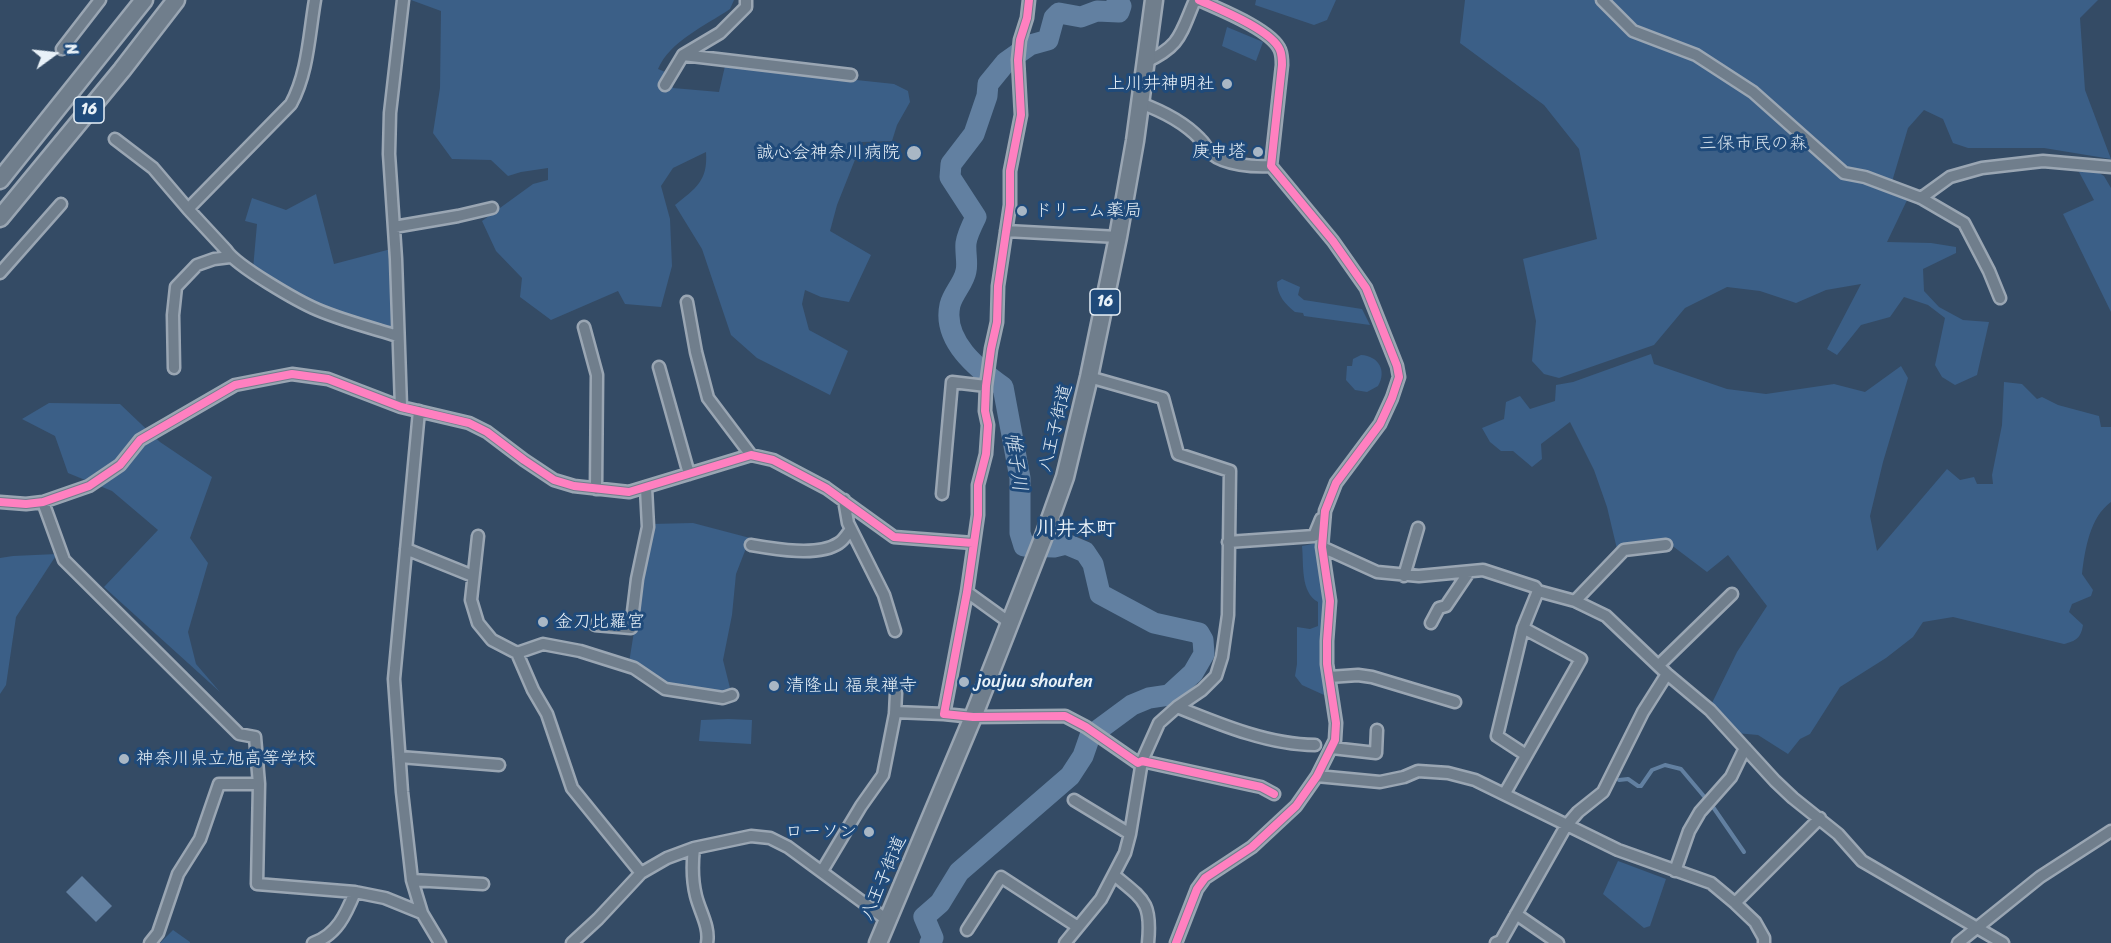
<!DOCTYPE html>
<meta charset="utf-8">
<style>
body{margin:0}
#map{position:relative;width:2111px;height:943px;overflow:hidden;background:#344b65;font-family:Sriracha,sans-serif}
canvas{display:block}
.north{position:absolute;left:24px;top:24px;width:60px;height:60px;-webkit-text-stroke:4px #1f4a7a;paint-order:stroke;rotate:75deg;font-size:16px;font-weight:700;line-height:24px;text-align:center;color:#e8f1f8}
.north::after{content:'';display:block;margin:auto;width:21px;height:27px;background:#e8f1f8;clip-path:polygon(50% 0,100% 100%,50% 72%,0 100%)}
</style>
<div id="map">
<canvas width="2111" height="943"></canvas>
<div class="north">N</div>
</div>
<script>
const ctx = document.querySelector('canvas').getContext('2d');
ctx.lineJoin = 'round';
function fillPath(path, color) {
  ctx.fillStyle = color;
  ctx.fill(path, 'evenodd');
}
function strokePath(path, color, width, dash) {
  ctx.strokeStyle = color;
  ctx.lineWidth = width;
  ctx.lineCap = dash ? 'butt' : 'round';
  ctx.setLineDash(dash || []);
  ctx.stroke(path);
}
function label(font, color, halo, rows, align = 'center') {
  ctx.font = font + ' Sriracha,"Klee One",sans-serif';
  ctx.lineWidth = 6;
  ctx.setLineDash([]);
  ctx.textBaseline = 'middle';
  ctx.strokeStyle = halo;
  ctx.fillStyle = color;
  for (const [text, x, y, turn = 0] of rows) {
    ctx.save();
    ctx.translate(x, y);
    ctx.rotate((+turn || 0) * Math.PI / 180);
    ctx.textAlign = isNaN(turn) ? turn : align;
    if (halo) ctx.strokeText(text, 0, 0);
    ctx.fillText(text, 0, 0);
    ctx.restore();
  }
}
fillPath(new Path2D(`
 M411 0H734L730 9C705 26 670 41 658 69L670 74 673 88 719 92 725 66 894 84 908 91 910 102 897 125 892 141 862 142 837 205 830 231 871 255 849 302 821 297 805 290 802 304 809 330 848 351 830 395 757 358 731 335 702 249 675 205C696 188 708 181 706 152L673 168 661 186 670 219 672 266 661 307 625 304 618 291 551 320 520 297 522 278 496 251 482 221 533 184 548 180V168L521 172 508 176 491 160 452 159 433 133 440 88 441 11Z
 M1256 0H1336L1327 20 1314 25 1255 5Z
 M1465 0H2098L2080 18 2085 90 2111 159 2044 148H1968L1953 143 1943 119 1924 110 1908 128 1891 185 1909 196 1887 242 1931 243 1956 247V253L1923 269 1924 291 1939 307 1963 320 1989 322 1977 375 1955 385 1942 377 1935 365 1945 318 1928 305 1904 297 1890 317 1861 325 1837 355 1827 349 1861 284 1826 290 1796 303 1760 291 1727 287 1685 308 1654 345 1559 378 1544 374 1532 361 1536 321 1523 259 1597 239 1579 149 1544 105 1460 43Z
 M1227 27 1263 42 1256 61 1222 46Z
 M2096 171 2104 176 2111 188V312L2063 214 2094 200 2079 172Z
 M316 194 334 264 391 249 395 331 324 308 253 269 257 224 245 221 252 198 286 210Z
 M1282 279 1300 287 1298 295 1304 300 1362 309 1370 325 1304 316 1303 313 1295 312C1285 304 1277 295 1277 282Z
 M1651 354 1654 364 1727 389 1766 394 1834 384 1865 392 1901 366 1908 378 1883 462 1870 516 1877 551 1947 469 1960 480 1974 477 1977 484H1993L1992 475 2002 425 2004 382 2022 384 2037 399 2042 397 2058 405 2099 416 2101 427H2111V502C2090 517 2085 549 2082 574L2093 590 2091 596 2072 604 2069 612 2083 625C2081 638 2076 641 2064 644L1953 617 1923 622 1913 637 1886 658 1840 687 1810 734 1800 739 1788 754 1758 735 1736 733 1710 707 1737 652 1767 606 1728 555 1707 572 1666 541 1617 549 1607 507 1594 470 1570 422 1541 444 1542 459 1532 467 1513 451H1501L1490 442 1482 428 1504 419 1506 402 1520 396 1530 409 1555 401 1556 385 1573 382Z
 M1361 355C1379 356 1387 371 1378 386L1367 392 1355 390 1346 380 1347 366H1352L1353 359Z
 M49 403 120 404 160 442 212 477 190 538 208 563 188 632 196 664 220 692 104 587 158 530 112 491 68 473 55 436 22 419Z
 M693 523 750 538 736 574 732 615 723 660 731 692 722 696 662 684 629 663 651 524Z
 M1317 543 1324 594V695L1302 685 1295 676 1297 664V627L1310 629 1318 626V602C1300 592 1304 564 1302 546Z
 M57 554 16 617 6 685 0 694V558L13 556Z
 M728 719 752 720 751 744 699 741 701 720Z
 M1618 861 1666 879 1650 926 1644 928 1603 894Z
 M173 930 190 942V943H160Z`), '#3b5f87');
fillPath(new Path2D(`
 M82 876 112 906 96 922 66 892Z`), '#6280a1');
strokePath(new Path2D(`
 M1619 780 1628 779 1638 786H1641L1652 770 1665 765 1681 769 1713 807 1744 852`), '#6280a1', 4);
strokePath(new Path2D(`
 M930 943 933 938 924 917 940 903 959 872 1070 776 1083 756 1090 736 1132 705 1149 698 1169 695 1193 673 1204 654 1203 640 1199 633 1154 623 1100 594 1093 564 1085 552 1066 544 1054 547 1024 546 1020 533V478L1003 387C978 369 942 341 950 305 953 293 964 283 966 271 968 263 965 252 966 243 967 235 972 225 976 217L950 177 951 164 974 134 987 96 988 84 1006 62 1030 45 1048 40 1054 18 1059 13 1081 17 1097 11 1119 12 1121 6 1117 0`), '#6280a1', 21);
const minor = new Path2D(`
 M1029 0 1027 18 1020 40 1018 60 1021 115 1010 171V205L998 286 997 322 991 349 986 386 985 411 988 425 986 454 978 485V515L967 592 944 714 973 717 1065 716 1086 727 1138 763 1142 761 1247 784 1261 787 1274 794
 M1602 0 1633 31 1696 55 1753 92 1844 173 1865 177 1921 198 1964 223 1989 271 2000 298
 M62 49 100 0
 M683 55 851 75
 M1144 63C1181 46 1180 35 1195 0
 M665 85 683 55 720 33 746 7V0
 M1140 103C1162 111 1184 122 1200 139 1205 143 1207 150 1212 154 1225 165 1254 167 1271 166
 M115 139 153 168 188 209 226 250C236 266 299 302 318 310 344 321 372 328 398 336
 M1921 198 1950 177 1982 168 2043 161 2111 167
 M188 209 291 104C308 73 309 35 315 0
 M394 227 458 216 492 208
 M1006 231 1118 237
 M0 273 61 204
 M687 302 696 352 708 398 751 455
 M584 327 597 375 596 489
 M659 367 689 474
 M174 368 173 315 176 287 197 265 214 259 230 257
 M401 407 396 259 389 154 390 113 403 0
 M419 411 394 679 402 792 412 880 422 913 440 943
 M942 494 952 382 986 386
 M844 500 848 523 884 595 895 631
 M0 502 26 504 43 502 89 486 120 465 140 440 235 385 292 374 328 379 401 407 469 423 487 432 524 460 554 480 574 486 629 492 751 455 773 460 826 488 894 537 973 543
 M43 502 64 560 239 734 255 737 259 784 257 884 355 892 385 898 422 913
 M478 536 471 600 478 623 492 640 517 653 533 690 547 714 572 788 641 873
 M1228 542 1314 536 1321 519
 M751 545C774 549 819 557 839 543 844 540 848 533 851 529
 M1322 547 1377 572 1419 576 1483 570 1535 587 1538 591 1575 601 1606 616 1667 674 1710 710 1775 781 1793 798 1838 834 1862 861 2003 943
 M406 549 473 576
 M1404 576 1418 528
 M967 592 1010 623
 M1575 601 1624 550 1666 545
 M1431 623 1439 608 1446 606 1469 572
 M595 625 631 628 637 579 648 527 646 488
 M517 653 543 644 580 651 634 668 665 689 723 698 732 695
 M1659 665 1732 594
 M1329 677 1358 675 1372 677 1455 702
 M1177 707C1219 724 1269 745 1315 745
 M895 712 944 714
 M1332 748 1376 753 1377 730
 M1526 755 1497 736 1523 628 1538 591
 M400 757 499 765
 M1317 776 1380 782 1404 777 1418 771 1448 773 1475 780 1618 850 1711 883 1735 903 1755 922 1764 938V943
 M1505 793 1581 659 1523 628
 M1074 800 1130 834
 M694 848C692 865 692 880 696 896 700 912 710 927 707 943
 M822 871 861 806 883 775 895 714 896 693
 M1675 871 1689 831 1700 812 1731 777 1745 748
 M1114 875C1144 900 1152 902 1148 943
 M412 880 483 884
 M1735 903 1820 818
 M1516 914 1558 943
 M967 930 1001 877 1078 927
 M150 943 158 933 178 874 200 839 219 784H259
 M313 943C337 935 346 914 355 892
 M572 943 598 919 641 873 667 858 694 848 751 836 770 838 788 847 887 920
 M1065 943 1101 899 1125 853 1130 834 1142 761 1159 723 1177 707 1202 690 1216 676 1222 657 1228 615 1230 471 1178 454 1163 398 1089 377
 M1176 943 1197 889 1205 878 1252 847 1296 806 1317 776 1335 740 1336 723 1327 664V641L1330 601 1322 547 1325 511 1336 483 1380 424 1392 398 1399 377 1397 366 1366 288 1333 241 1271 166 1282 65C1282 61 1282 55 1280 50 1272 30 1219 9 1199 0
 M1496 943 1501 941 1566 826 1578 812 1603 792 1643 712 1667 674
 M1958 943 2040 877 2111 831`);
const highway = new Path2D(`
 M0 180 144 0
 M0 218 122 70 176 0
 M878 943 973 717 1044 536 1065 477 1089 377 1118 237 1135 141 1154 0`);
strokePath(minor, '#9aa6b3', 15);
strokePath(highway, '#9aa6b3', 21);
strokePath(minor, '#707e8c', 10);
strokePath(highway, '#707e8c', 16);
strokePath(new Path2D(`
 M1029 0 1027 18 1020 40 1018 60 1021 115 1010 171V205L998 286 997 322 991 349 986 386 985 411 988 425 986 454 978 485V515L967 592 944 714 973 717 1065 716 1086 727 1138 763 1142 761 1247 784 1261 787 1274 794
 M0 502 26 504 43 502 89 486 120 465 140 440 235 385 292 374 328 379 401 407 469 423 487 432 524 460 554 480 574 486 629 492 751 455 773 460 826 488 894 537 973 543
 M1176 943 1197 889 1205 878 1252 847 1296 806 1317 776 1335 740 1336 723 1327 664V641L1330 601 1322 547 1325 511 1336 483 1380 424 1392 398 1399 377 1397 366 1366 288 1333 241 1271 166 1282 65C1282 61 1282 55 1280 50 1272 30 1219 9 1199 0`), '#ff80c0', 8);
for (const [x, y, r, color] of [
 [1227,84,6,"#a9b7c5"],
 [1258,152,6,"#a9b7c5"],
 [914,153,8,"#a9b7c5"],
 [1022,211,6,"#a9b7c5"],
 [543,622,6,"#a9b7c5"],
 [964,682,6,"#a9b7c5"],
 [774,686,6,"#a9b7c5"],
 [124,759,6,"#a9b7c5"],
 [869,832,6,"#a9b7c5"]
]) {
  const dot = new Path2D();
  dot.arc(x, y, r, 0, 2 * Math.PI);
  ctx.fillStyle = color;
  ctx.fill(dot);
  strokePath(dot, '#1f4a7a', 2);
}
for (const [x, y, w] of [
 [89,110,30],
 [1105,302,30]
]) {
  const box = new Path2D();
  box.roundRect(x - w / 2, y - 13, w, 26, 4.5);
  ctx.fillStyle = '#1f4a7a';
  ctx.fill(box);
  strokePath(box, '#e8f1f8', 1.5);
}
label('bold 16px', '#e8f1f8', null, [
 ["16",89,110],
 ["16",1105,302]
]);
label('18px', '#e8f1f8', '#1f4a7a', [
 ["上川井神明社",1215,84,"right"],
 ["庚申塔",1246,152,"right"],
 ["誠心会神奈川病院",900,153,"right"],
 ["ドリーム薬局",1034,211],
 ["金刀比羅宮",555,622],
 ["joujuu shouten",976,682],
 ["清隆山 福泉禅寺",786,686],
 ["神奈川県立旭高等学校",136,759],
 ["ローソン",857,832,"right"]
], 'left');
label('18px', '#d7e3ed', '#1f4a7a', [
 ["三保市民の森",1753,144]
]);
label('18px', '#e8f1f8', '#1f4a7a', [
 ["八王子街道",1056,428,-76],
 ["八王子街道",884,878,-67]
]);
label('italic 20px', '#d4e1ec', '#1f4a7a', [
 ["帷子川",1015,462,82]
]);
label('bold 20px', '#e8f1f8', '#1f4a7a', [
 ["川井本町",1076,530]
]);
</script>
